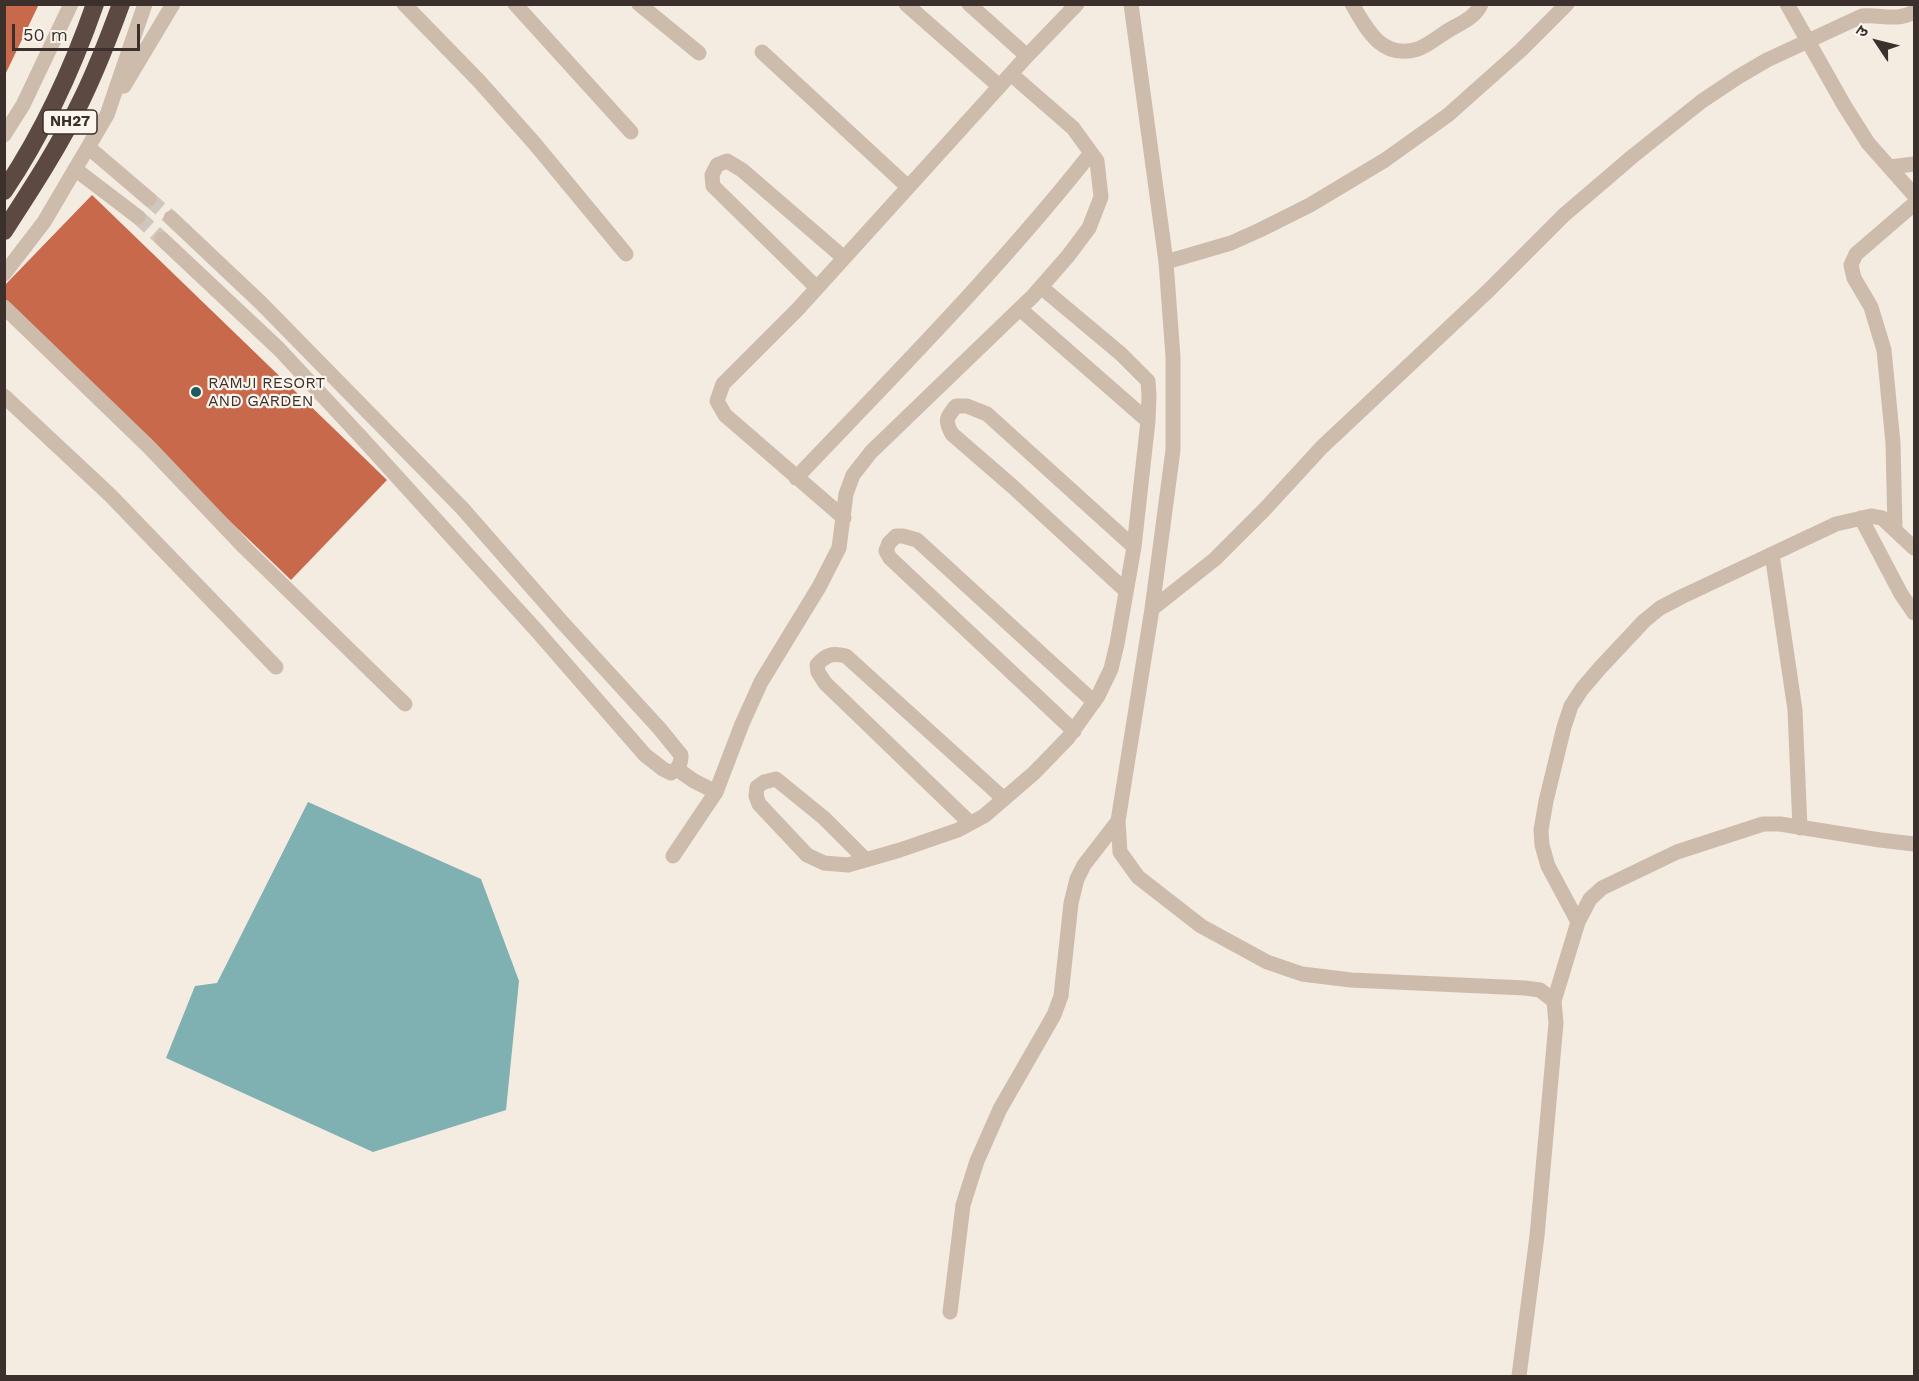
<!DOCTYPE html>
<meta charset="utf-8">
<style>
body{margin:0}
#map{position:relative;width:1919px;height:1381px;overflow:hidden;background:#f4ebe1;font-family:"Work Sans","Noto Sans Devanagari",sans-serif}
canvas{display:block}
.frame{position:absolute;inset:0;border:6px solid #3b302b;pointer-events:none}
.north{position:absolute;left:1847px;top:12px;width:60px;height:60px;-webkit-text-stroke:4px #fbf5ee;paint-order:stroke;rotate:305deg;font-size:16px;font-weight:700;line-height:24px;text-align:center;color:#3b302b}
.north::after{content:'';display:block;margin:auto;width:21px;height:27px;background:#3b302b;clip-path:polygon(50% 0,100% 100%,50% 72%,0 100%)}
.scale{position:absolute;left:12px;top:24px;width:128px;height:27px;box-sizing:border-box;border:3px solid #3b302b;border-top:0;padding-left:8px;font-size:18px;line-height:21px;white-space:nowrap;color:#3b302b;-webkit-text-stroke:4px #fbf5ee;paint-order:stroke}
</style>
<div id="map">
<canvas width="1919" height="1381"></canvas>
<div class="frame"></div>
<div class="north">उ</div>
<div class="scale">50 m</div>
</div>
<script>
const ctx = document.querySelector('canvas').getContext('2d');
ctx.lineJoin = 'round';
function fillPath(path, color) {
  ctx.fillStyle = color;
  ctx.fill(path, 'evenodd');
}
function strokePath(path, color, width, dash) {
  ctx.strokeStyle = color;
  ctx.lineWidth = width;
  ctx.lineCap = dash ? 'butt' : 'round';
  ctx.setLineDash(dash || []);
  ctx.stroke(path);
}
function label(font, color, halo, rows, align = 'center') {
  ctx.font = font + ' "Work Sans",sans-serif';
  ctx.lineWidth = 4.5;
  ctx.setLineDash([]);
  ctx.textBaseline = 'middle';
  ctx.strokeStyle = halo;
  ctx.fillStyle = color;
  for (const [text, x, y, turn = 0] of rows) {
    ctx.save();
    ctx.translate(x, y);
    ctx.rotate((+turn || 0) * Math.PI / 180);
    ctx.textAlign = isNaN(turn) ? turn : align;
    if (halo) ctx.strokeText(text, 0, 0);
    ctx.fillText(text, 0, 0);
    ctx.restore();
  }
}
fillPath(new Path2D(`
 M308 802 481 879 519 981 506 1110 373 1152 166 1058 195 986 217 983Z`), '#7fb0b2');
fillPath(new Path2D(`
 M4 4H39L4 77Z
 M92 195 387 480 291 580 4 304V286Z`), '#c8694b');
strokePath(new Path2D(`
 M149 199 171 218
 M138 217 162 239`), '#cfc6bd', 15, [15, 8]);
strokePath(new Path2D(`
 M404 4 479 81 535 144 626 254
 M515 4 631 132
 M639 4 699 53
 M906 4 999 86
 M969 4 1027 56
 M1131 4 1166 262 1173 357V450L1152 609 1118 821 1120 852 1138 877 1201 926 1267 962 1302 974 1351 980 1525 988 1540 990 1554 1001 1556 1023 1537 1236 1519 1376
 M1352 4C1367 30 1382 60 1418 49 1429 45 1439 36 1449 30 1461 23 1476 17 1481 4
 M1787 4 1844 105 1868 143 1914 195
 M762 52 908 187
 M124 86 173 4
 M4 135 23 105 71 4
 M88 147 149 199
 M1890 167 1914 164
 M75 169 138 217
 M162 239 279 349 360 436 537 631 645 755 663 769 671 773C679 768 681 764 681 755L659 728 562 622 462 508 261 303 171 218
 M1166 262 1231 243 1260 230 1310 205 1385 160 1448 115 1521 50 1567 4
 M4 274 44 222 107 115 145 4
 M817 288 713 186 712 175 717 165 727 161 742 170 844 258
 M4 307 149 447 245 548 405 704
 M1020 309 1148 421
 M4 396 110 495 276 667
 M796 478C897 372 1000 268 1091 153
 M844 518 725 415 717 401 723 384 798 309 1027 56 1077 4
 M1861 518 1901 594 1914 613
 M1895 528 1893 443 1884 350 1871 307 1854 278 1851 265 1856 254 1914 204
 M1772 554 1795 710 1800 828
 M1126 591 1012 486 952 434C944 420 947 417 956 406H967L987 414 1134 547
 M1152 609 1215 559 1264 510 1322 447 1488 291 1564 215 1633 156 1702 101 1738 77 1767 60 1862 16C1881 14 1896 22 1914 12
 M1074 731 890 558 886 551 889 543 896 536H903L917 540 1094 702
 M677 769 694 781 716 792
 M970 823 825 683 818 672 817 665C826 654 833 653 846 656L1004 799
 M673 856 716 792 742 724 761 682 819 587 839 548 846 494 853 475 871 452 1033 296 1068 256 1089 228 1101 197 1097 161 1073 128 1011 74
 M866 860 824 818 776 779 764 782 757 787 756 796 759 804 807 855 824 863 848 865 900 850 958 830 984 816 1034 773 1068 738 1098 696 1111 669 1117 644 1134 547 1148 421 1149 396 1148 381 1121 354 1041 287
 M1578 922 1548 866 1542 845 1541 830 1546 801 1564 727 1571 706 1582 689 1600 668 1644 621 1660 608 1681 597 1836 524 1871 516 1882 518 1914 548
 M1554 1001 1578 922 1590 899 1602 888 1677 852 1763 824H1780L1880 840 1914 844
 M950 1312 963 1205 977 1161 1000 1109 1054 1015 1061 996 1071 903 1077 879 1084 865 1118 821`), '#cdbbac', 15);
strokePath(new Path2D(`
 M4 191C43 133 72 70 95 4
 M4 231C32 188 60 145 82 99 97 68 109 37 121 4`), '#5c4a42', 18);
for (const [x, y, r, color] of [
 [196,392,6,"#1f5a5e"]
]) {
  const dot = new Path2D();
  dot.arc(x, y, r, 0, 2 * Math.PI);
  ctx.fillStyle = color;
  ctx.fill(dot);
  strokePath(dot, '#fbf5ee', 2);
}
for (const [x, y, w] of [
 [70,122,54]
]) {
  const box = new Path2D();
  box.roundRect(x - w / 2, y - 12, w, 24, 4.5);
  ctx.fillStyle = '#fbf5ee';
  ctx.fill(box);
  strokePath(box, '#3b302b', 1.5);
}
label('bold 15px', '#3b302b', null, [
 ["NH27",70,122]
]);
label('16px', '#3b302b', '#fbf5ee', [
 ["RAMJI RESORT",208,383],
 ["AND GARDEN",208,401]
], 'left');
</script>
